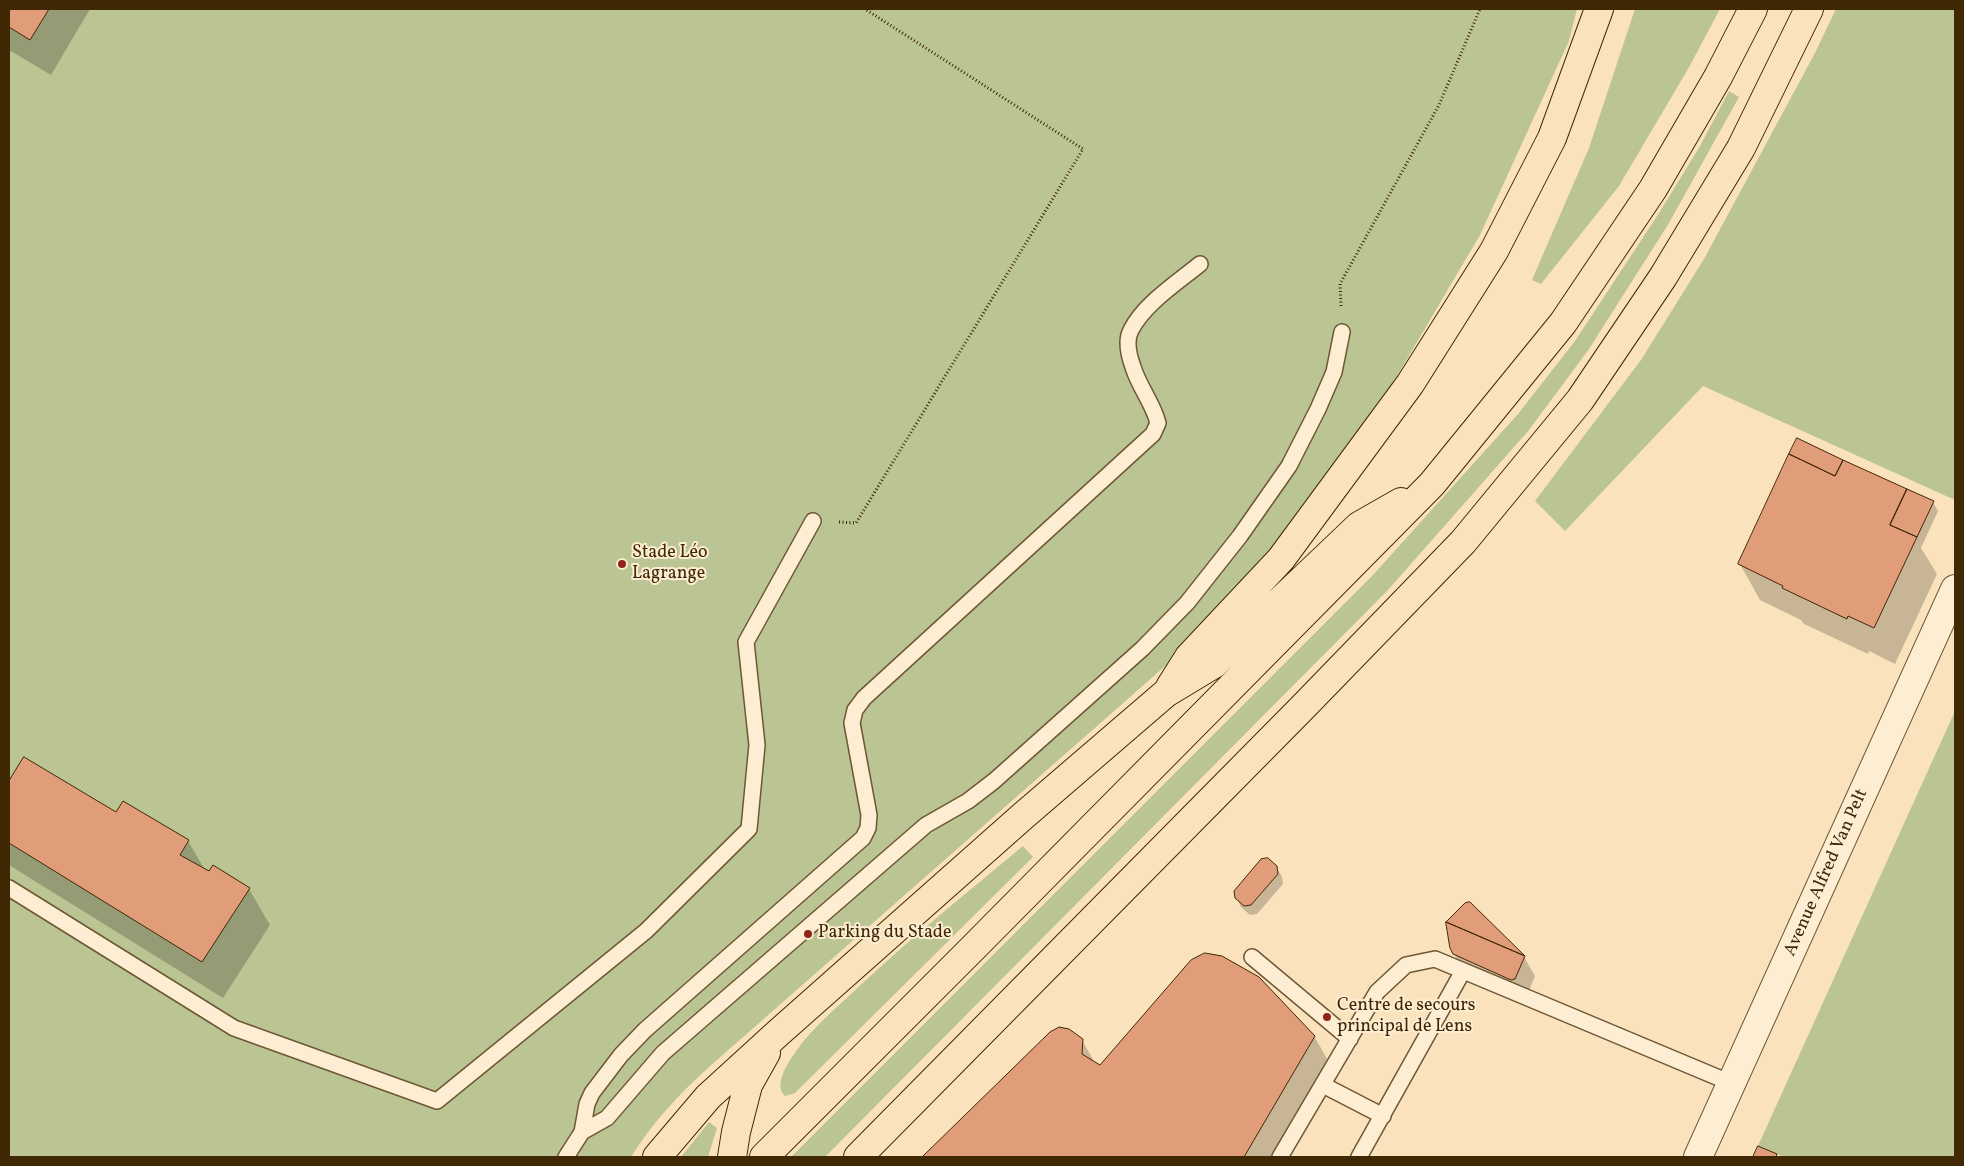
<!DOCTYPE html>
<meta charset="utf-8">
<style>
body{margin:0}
#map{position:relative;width:1964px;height:1166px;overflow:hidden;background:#fae3bc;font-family:Vollkorn,serif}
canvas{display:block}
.frame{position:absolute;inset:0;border:10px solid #402805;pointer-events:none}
</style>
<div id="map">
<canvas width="1964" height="1166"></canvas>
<div class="frame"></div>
</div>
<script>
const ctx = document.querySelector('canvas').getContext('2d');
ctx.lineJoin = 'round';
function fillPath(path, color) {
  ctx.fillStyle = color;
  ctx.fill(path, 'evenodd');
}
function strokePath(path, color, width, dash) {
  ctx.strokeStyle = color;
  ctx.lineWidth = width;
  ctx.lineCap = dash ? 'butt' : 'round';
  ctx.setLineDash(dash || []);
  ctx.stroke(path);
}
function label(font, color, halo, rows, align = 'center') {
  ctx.font = font + ' Vollkorn,serif';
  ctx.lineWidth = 4;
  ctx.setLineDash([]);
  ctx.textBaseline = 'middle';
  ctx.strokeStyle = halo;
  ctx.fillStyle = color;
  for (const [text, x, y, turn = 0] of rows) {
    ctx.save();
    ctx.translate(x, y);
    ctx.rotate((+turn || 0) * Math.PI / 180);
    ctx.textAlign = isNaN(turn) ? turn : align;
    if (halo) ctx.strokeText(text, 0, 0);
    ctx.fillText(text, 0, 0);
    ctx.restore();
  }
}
fillPath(new Path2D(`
 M9 9H1577L1569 41 1480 235 1397 376 1311 507 1213 620 1163 668 709 1067C678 1095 653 1122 631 1157H9Z
 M1635 9H1720L1688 69 1619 186 1541 284 1532 280 1589 148Z
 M1836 9H1955V500L1703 386 1565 531 1535 501 1641 360 1704 259 1815 53Z
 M1729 91 1739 97 1669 223 1589 349 1529 430 1388 590 825 1157H791L1373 575 1518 414 1575 341 1659 213 1700 146Z
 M1955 711V1157H1784L1758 1146Z
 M1023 846 1033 857 795 1093 785 1096C771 1084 793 1055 802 1043 821 1020 845 1000 867 979 917 933 970 890 1023 846Z
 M709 1122 717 1128 708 1157H681Z`), '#bbc493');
fillPath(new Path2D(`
 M9 9H90L51 75 9 50Z
 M1933 502 1938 511 1921 548 1937 574 1895 664 1869 651 1868 654 1804 624 1801 620 1760 600 1740 564Z
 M9 782 116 814 188 841 205 870 249 889 270 925 223 998 9 865Z
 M1276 867 1282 877 1283 884 1257 914 1250 915 1241 907 1236 897Z
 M1451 948 1524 957 1535 976 1526 998 1465 973Z
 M1050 1033 1082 1040 1095 1063 1100 1067 1313 1034 1334 1071 1286 1157H924Z`), '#0003');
const building = new Path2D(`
 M9 9H49L30 40 9 27Z
 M1797 438 1843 460 1835 476 1789 454Z
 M1789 454 1835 476 1843 460 1907 489 1890 525 1917 537 1874 628 1848 616 1847 619 1782 588 1783 586 1738 564Z
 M1907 489 1934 501 1917 537 1890 525Z
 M24 757 116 812 123 801 189 840 180 855 209 871 213 865 250 888 202 962 9 843V781Z
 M1268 858 1277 866 1278 874 1251 905 1244 906 1235 898 1234 891 1261 859Z
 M1470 902 1525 956 1446 922 1465 903Z
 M1446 922 1525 956 1515 979 1511 980 1453 954 1450 948Z
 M1205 953 1222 956 1259 977 1315 1036 1244 1157H922L1050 1032 1059 1027 1069 1029 1083 1039 1082 1054 1100 1065 1191 960Z
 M1758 1146 1777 1154 1776 1157H1753Z`);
fillPath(building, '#e19c79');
strokePath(building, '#402805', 1);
const lane = new Path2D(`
 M9 888 234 1028 437 1101 646 931 749 829 757 745 746 642 813 521
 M1252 957 1350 1039
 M1323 1085 1383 1116
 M582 1132 607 1118 663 1053 926 825 968 801 994 781 1142 649 1187 603 1240 536 1289 466 1318 409 1334 372 1342 332
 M566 1157 582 1132 587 1104 592 1093 621 1055 645 1030 863 838 868 828 869 815 852 723 855 710 864 698 1153 434 1158 423C1153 403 1139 387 1133 367 1129 356 1125 341 1131 330 1144 304 1178 282 1200 264
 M1280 1157 1377 992 1406 965 1435 959 1731 1083
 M1359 1157 1463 971`);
const street = new Path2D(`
 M1698 1157 1955 589`);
const highway = new Path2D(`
 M1170 687 1189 657 1281 559 1410 384 1494 251 1552 138 1599 9
 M657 1157 708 1097 777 1034 1023 816 1166 693 1214 664 1359 526 1401 502
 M732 1157 736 1132 748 1085 766 1053
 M764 1157 974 947 1432 484 1563 323 1653 189 1718 77 1753 9
 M858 1157 1303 707 1463 542 1580 400 1663 277 1741 148 1809 9`);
strokePath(lane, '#6e5733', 18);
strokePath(street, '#6e5733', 30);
strokePath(highway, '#402805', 30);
strokePath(new Path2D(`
 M1341 306 1340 284 1439 105 1480 9
 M839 522 856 523 1083 149 865 9`), '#402805', 3, [1, 2.5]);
strokePath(lane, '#fcedd3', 15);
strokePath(street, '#fcedd3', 28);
strokePath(highway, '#fae3bc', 28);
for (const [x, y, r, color] of [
 [622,564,5,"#8f2418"],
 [808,934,5,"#8f2418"],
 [1327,1017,5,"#8f2418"]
]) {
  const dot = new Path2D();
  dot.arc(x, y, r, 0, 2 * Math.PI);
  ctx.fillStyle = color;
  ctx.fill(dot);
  strokePath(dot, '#fcedd3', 2);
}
label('18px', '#402805', '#fcedd3', [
 ["Stade Léo",632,554],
 ["Lagrange",632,575],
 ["Parking du Stade",818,934],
 ["Centre de secours",1337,1007],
 ["principal de Lens",1337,1028]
], 'left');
label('18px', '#402805', '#fcedd3', [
 ["Avenue Alfred Van Pelt",1827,873,-66]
]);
</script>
